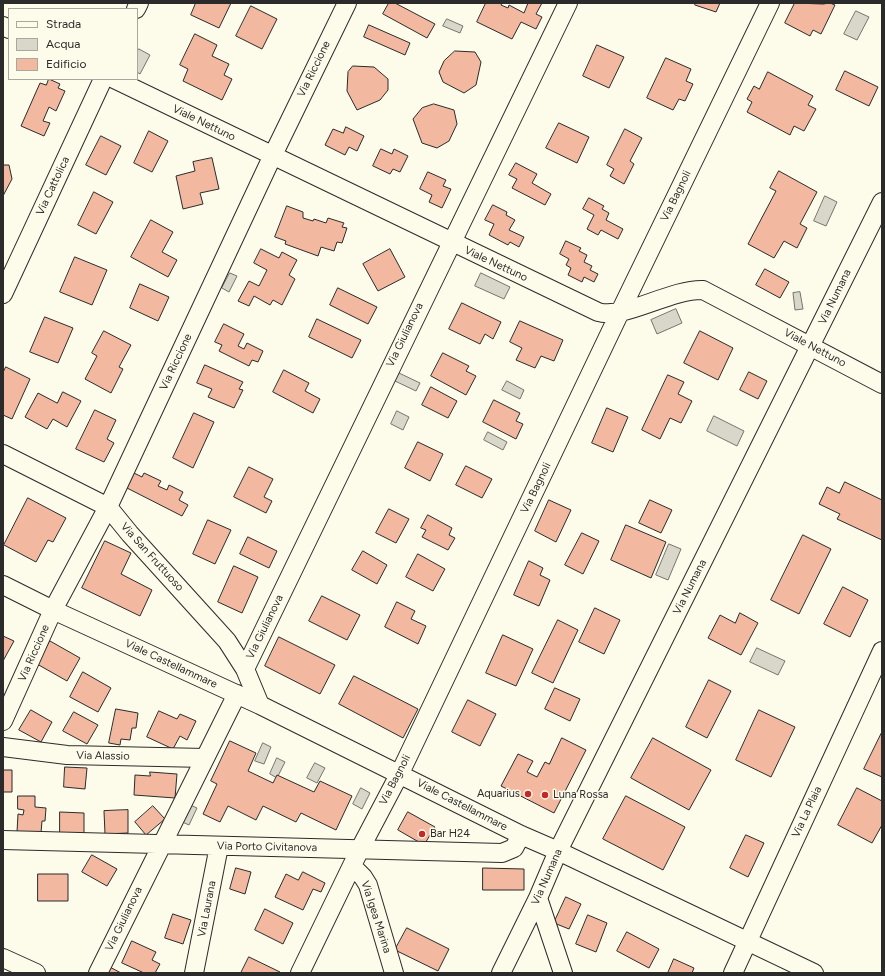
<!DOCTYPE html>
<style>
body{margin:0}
#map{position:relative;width:885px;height:976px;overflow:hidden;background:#fdfbea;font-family:Figtree,sans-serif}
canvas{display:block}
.frame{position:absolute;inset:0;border:4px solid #2b2b2b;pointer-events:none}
.legend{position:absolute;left:8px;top:8px;width:130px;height:72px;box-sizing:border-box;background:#fdfbea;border:1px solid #a9a89e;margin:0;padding:5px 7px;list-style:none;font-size:12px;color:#2b2b2b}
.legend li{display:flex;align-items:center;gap:8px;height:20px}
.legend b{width:20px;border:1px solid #a9a89e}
</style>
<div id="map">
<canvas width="885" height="976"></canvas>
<div class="frame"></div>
<ul class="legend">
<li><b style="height:5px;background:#fdfbea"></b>Strada</li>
<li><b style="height:11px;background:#d8d7c9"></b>Acqua</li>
<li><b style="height:11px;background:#f2b8a0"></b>Edificio</li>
</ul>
</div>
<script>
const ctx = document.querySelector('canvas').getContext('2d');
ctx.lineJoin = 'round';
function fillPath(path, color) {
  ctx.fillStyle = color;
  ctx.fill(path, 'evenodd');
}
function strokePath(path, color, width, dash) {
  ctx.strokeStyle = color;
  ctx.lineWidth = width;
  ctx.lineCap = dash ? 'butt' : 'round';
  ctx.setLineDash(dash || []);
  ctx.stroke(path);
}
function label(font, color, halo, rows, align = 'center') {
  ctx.font = font + ' Figtree,sans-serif';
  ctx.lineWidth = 3;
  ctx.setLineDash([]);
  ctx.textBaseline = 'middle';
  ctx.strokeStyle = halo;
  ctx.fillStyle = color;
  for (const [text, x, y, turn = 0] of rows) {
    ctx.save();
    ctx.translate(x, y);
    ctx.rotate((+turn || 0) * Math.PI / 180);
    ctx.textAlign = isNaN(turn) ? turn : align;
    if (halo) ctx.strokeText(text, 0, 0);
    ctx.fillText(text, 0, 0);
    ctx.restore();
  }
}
const water = new Path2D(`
 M856 11 869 17 857 40 844 34Z
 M447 19 463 26 460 33 443 26Z
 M139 49 150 55 140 74 137 72V52Z
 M825 196 837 202 826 226 814 221Z
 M230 273 237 276 229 292 222 288Z
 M481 273 510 287 504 299 475 286Z
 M800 292 803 309 795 310 793 293Z
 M676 309 682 323 657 334 651 320Z
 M399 373 420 383 416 391 395 381Z
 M507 381 524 390 520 399 502 390Z
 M397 411 409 417 403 430 391 424Z
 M714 416 744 431 737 446 707 431Z
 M488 432 507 442 503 450 484 440Z
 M669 544 681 549 668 580 656 575Z
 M757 648 785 661 778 675 750 662Z
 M263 743 271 747 264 764 255 761Z
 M277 758 285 762 277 778 270 774Z
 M315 763 325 768 317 783 307 778Z
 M361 788 370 793 362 809 353 804Z
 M188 804 197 808 189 825 180 821Z`);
fillPath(water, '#d8d7c9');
strokePath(water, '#74746e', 1);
const building = new Path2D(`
 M196 3H231L219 28 191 15Z
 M389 3H395L435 24 427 38 383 14Z
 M486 3H502L501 5 508 8 509 5 524 13 528 3H542L536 14 542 17 536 29 521 22 512 39 477 22Z
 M696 3H720L716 12 695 5Z
 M795 3 823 4 830 3 835 5 821 34 813 30 810 36 785 23Z
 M251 6 277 19 262 49 236 36Z
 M369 25 410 43 405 55 364 37Z
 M195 34 217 45 212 56 229 64 224 75 232 79 222 100 183 81 188 69 180 65Z
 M597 45 624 57 609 88 583 76Z
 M455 51 475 52 481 62 476 85 464 93 443 82 439 72 444 61Z
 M666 58 691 69 686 81 693 84 685 101 679 99 673 110 647 98Z
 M353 66 374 67 388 79V90L380 100 357 110 347 91 348 72Z
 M845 71 878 87 869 106 836 90Z
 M768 72 813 96 808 105 816 109 804 131 794 126 790 135 747 112 752 102 747 99 754 86 759 89Z
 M49 79 60 84 58 88 65 91 56 111 49 107 43 121 50 123 44 136 21 126 40 83 46 85Z
 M434 104 454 110 457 124 449 141 437 148 422 143 413 119 422 108Z
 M559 123 589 137 577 163 546 148Z
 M346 127 364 136 357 151 349 147 345 155 325 145 333 129 343 133Z
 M625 129 642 138 630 161 634 164 624 184 610 176 614 169 607 165Z
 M149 131 168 141 152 172 134 163Z
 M101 136 121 146 106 175 86 165Z
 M381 149 392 154 394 149 408 156 400 172 393 169 390 174 373 166Z
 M212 158 219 189 200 193 203 204 183 209 176 176 195 171 193 162Z
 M516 163 537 174 532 183 551 194 545 205 512 188 517 179 509 175Z
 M3 165H9L12 179 3 196Z
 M779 171 817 192 800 224 807 228 797 248 784 241 774 258 748 244 776 191 770 188Z
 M428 172 446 180 443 186 451 189 442 208 429 202 432 195 420 189Z
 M94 192 113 202 96 234 78 225Z
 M589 198 604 206 602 209 609 213 606 220 623 229 618 239 601 230 598 235 587 229 594 215 583 209Z
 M493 205 507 212 506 215 515 220 509 230 524 237 519 247 510 242 508 245 489 235 494 224 485 220Z
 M287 206 303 212V218L313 221 314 219 326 223 328 218 344 223 342 227 347 228 342 243 337 242 334 251 321 247 318 256 285 244 286 241 275 237Z
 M151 220 173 232 162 252 177 260 168 277 131 257Z
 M566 241 581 248 579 251 587 255 584 262 592 266 590 270 598 274 594 282 584 277 582 282 568 275 571 268 566 265 569 259 560 254Z
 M261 249 279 258 282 252 297 260 289 275 295 279 282 305 273 300 270 305 254 296 249 306 238 301 249 281 259 286 267 270 254 263Z
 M390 249 405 277 378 291 363 264Z
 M75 257 107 270 92 305 60 292Z
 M765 269 789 282 780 298 756 285Z
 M140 284 169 297 158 321 130 308Z
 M338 288 377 307 368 324 330 305Z
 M462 303 501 322 493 339 485 334 480 344 449 329Z
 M45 317 73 328 58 363 30 352Z
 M317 319 361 340 352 358 309 337Z
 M520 321 563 340 554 361 541 356 535 368 516 360 522 348 510 342Z
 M224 324 244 334 238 346 244 349 247 343 263 351 258 362 252 360 249 366 219 351 222 345 215 342Z
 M104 331 131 345 119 367 123 369 111 393 85 379 97 356 92 353Z
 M700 331 733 348 718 380 684 363Z
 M443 353 469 366 466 371 476 376 466 395 431 376Z
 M205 365 243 382 239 389 243 390 234 408 208 397 212 389 197 383Z
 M6 367 30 379 12 419 3 415V373Z
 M284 370 309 383 305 391 320 399 313 413 273 392Z
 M749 372 767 381 758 399 740 390Z
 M668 375 684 382 678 394 692 401 681 423 670 418 660 439 642 430Z
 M431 387 457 401 448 418 422 405Z
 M63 392 81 401 67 427 53 419 47 429 25 417 38 393 57 403Z
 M494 400 520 413 516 421 523 424 516 439 483 422Z
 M607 408 628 417 613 452 592 443Z
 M95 410 116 420 107 439 114 443 104 462 76 449Z
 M194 413 214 422 193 468 173 458Z
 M418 442 443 454 430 481 405 468Z
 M466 466 492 479 482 498 456 485Z
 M249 467 273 479 264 497 272 501 266 513 234 497Z
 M134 473 142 477 144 473 161 481 158 486 167 490 169 485 183 492 179 500 188 505 182 516 127 488Z
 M845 482 882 500V540L837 519 840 514 819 504 827 487 839 493Z
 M28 498 66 518 53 542 48 540 36 562 4 545Z
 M549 500 571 510 556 542 535 531Z
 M650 500 672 510 661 533 639 523Z
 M389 509 409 519 396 543 376 533Z
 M428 515 452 528 449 535 455 538 448 550 422 537 426 530 421 528Z
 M208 520 231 530 215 564 193 554Z
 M626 525 666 542 651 578 611 560Z
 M582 533 599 541 583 574 565 565Z
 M803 535 831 549 799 614 771 600Z
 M248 537 277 551 269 568 240 554Z
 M105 541 131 553 121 574 152 590 140 616 82 588Z
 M363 551 387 565 377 584 352 570Z
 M418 554 445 569 433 591 406 577Z
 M529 561 543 568 540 575 550 580 539 606 514 595Z
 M234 566 258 577 242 613 218 602Z
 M843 587 868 600 850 637 824 624Z
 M322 596 360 615 347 640 309 621Z
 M397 602 415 611 411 619 426 626 418 644 385 627Z
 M595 608 620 620 604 654 579 642Z
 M740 613 758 623 741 655 708 638 720 615 735 623Z
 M558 620 578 630 553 683 532 673Z
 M503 635 533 649 516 686 486 673Z
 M3 636 14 641 3 661Z
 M279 637 335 665 320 694 265 666Z
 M50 641 80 658 67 681 37 664Z
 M83 672 111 688 98 712 70 697Z
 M354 676 418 709 403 738 339 704Z
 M709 680 731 691 707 738 686 727Z
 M555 688 580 699 570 721 545 709Z
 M468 700 496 714 480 746 452 732Z
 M116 709 138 713 136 728H132L130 740 121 739 120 745 109 743Z
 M31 710 52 722 41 742 19 730Z
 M759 710 795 727 771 777 736 760Z
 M159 711 177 719 180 714 196 721 187 740 180 736 173 749 147 737Z
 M74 712 98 725 87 744 63 731Z
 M882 732V777L864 769Z
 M562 738 586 750 554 813 501 786 518 754 533 761 527 772 537 777 545 762 549 764Z
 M653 738 711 770 689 810 631 778Z
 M230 741 256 753 248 771 273 783 277 775 314 792 320 781 352 796 336 830 301 813 296 822 263 806 256 820 228 806 220 822 203 814 217 784 211 781Z
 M65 767 87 768 85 789 64 787Z
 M3 770H12V792H3V834Z
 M150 772 177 774 175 798 134 795 135 775 150 776Z
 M857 788 882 801V825L872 843 838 825Z
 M18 796H35V807L46 808 45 821H42L41 833 17 832 18 814 23 815 24 810 18 809Z
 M626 796 685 827 663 870 603 839Z
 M153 806 165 819 146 835 135 822Z
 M128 810V833L105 834 104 811Z
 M60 812 84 813V834H60Z
 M408 812 435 827 424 845 398 830Z
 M746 835 764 843 748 877 730 868Z
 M92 855 117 869 107 886 82 872Z
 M236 868 251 872 245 894 230 889Z
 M483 868 524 869V890H483Z
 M303 872 325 883 321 892 313 889 303 910 275 897 286 874 298 880Z
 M38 874H68V901H38Z
 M566 897 581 904 569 929 554 923Z
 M265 909 293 923 283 944 255 930Z
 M173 914 191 920 183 944 165 938Z
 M588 915 607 923 596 952 576 944Z
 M407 928 449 949 438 971 395 950Z
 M627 932 659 949 649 968 617 951Z
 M132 941 156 952 152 960 160 964 155 973H144L122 963Z
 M249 957 280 972 279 973H241Z
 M674 959 694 968 692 973H668Z
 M108 966 121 973H105Z`);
fillPath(building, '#f2b8a0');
strokePath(building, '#2b2b2b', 1);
const minor = new Path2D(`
 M136 9 139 3
 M3 26 9 29
 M114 79 598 312C624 320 670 289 703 290L882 384
 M3 294 103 79
 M3 454 108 507 130 534 227 641 245 669 260 705
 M3 585 53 610 260 705 521 835 558 851 814 973
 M245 669 568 3
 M3 721 53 610 108 507 272 157 347 3
 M3 747 67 755 205 758
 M3 840 502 853 514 848 521 835
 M352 866 363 877 368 885 394 973
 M538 898 563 973
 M3 958 36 973
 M98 973 237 694
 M194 973 219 846
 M300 973 360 849 400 773 620 312 770 3
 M501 973 538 898 558 851 882 202
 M733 973 882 651`);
strokePath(minor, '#2b2b2b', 20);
strokePath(minor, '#fdfbea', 18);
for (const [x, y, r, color] of [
 [528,794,4,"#c62828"],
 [545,795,4,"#c62828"],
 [422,834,4,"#c62828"]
]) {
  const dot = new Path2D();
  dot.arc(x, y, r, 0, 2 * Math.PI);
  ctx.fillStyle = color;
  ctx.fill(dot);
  strokePath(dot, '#fdfbea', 1.5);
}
label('11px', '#2b2b2b', '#fdfbea', [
 ["Via Riccione",314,69,-64],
 ["Viale Nettuno",204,123,26],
 ["Via Cattolica",53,186,-65],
 ["Via Bagnoli",676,196,-64],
 ["Viale Nettuno",496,264,25],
 ["Via Numana",835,297,-64],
 ["Via Giulianova",405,335,-64],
 ["Viale Nettuno",815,348,28],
 ["Via Riccione",176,362,-65],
 ["Via Bagnoli",536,488,-64],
 ["Via San Fruttuoso",152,557,48],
 ["Via Numana",690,587,-63],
 ["Via Giulianova",265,627,-64],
 ["Via Riccione",34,653,-66],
 ["Viale Castellammare",171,664,25],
 ["Via Alassio",103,756,1],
 ["Via Bagnoli",395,780,-63],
 ["Viale Castellammare",462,805,27],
 ["Via La Plaia",807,812,-65],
 ["Via Porto Civitanova",267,847,1],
 ["Via Numana",547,877,-66],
 ["Via Laurana",207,909,-79],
 ["Via Igea Marina",376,917,72],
 ["Via Giulianova",124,919,-64]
]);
label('11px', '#2b2b2b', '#fdfbea', [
 ["Aquarius",520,794,"right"],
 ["Luna Rossa",553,795],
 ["Bar H24",430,834]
], 'left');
</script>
